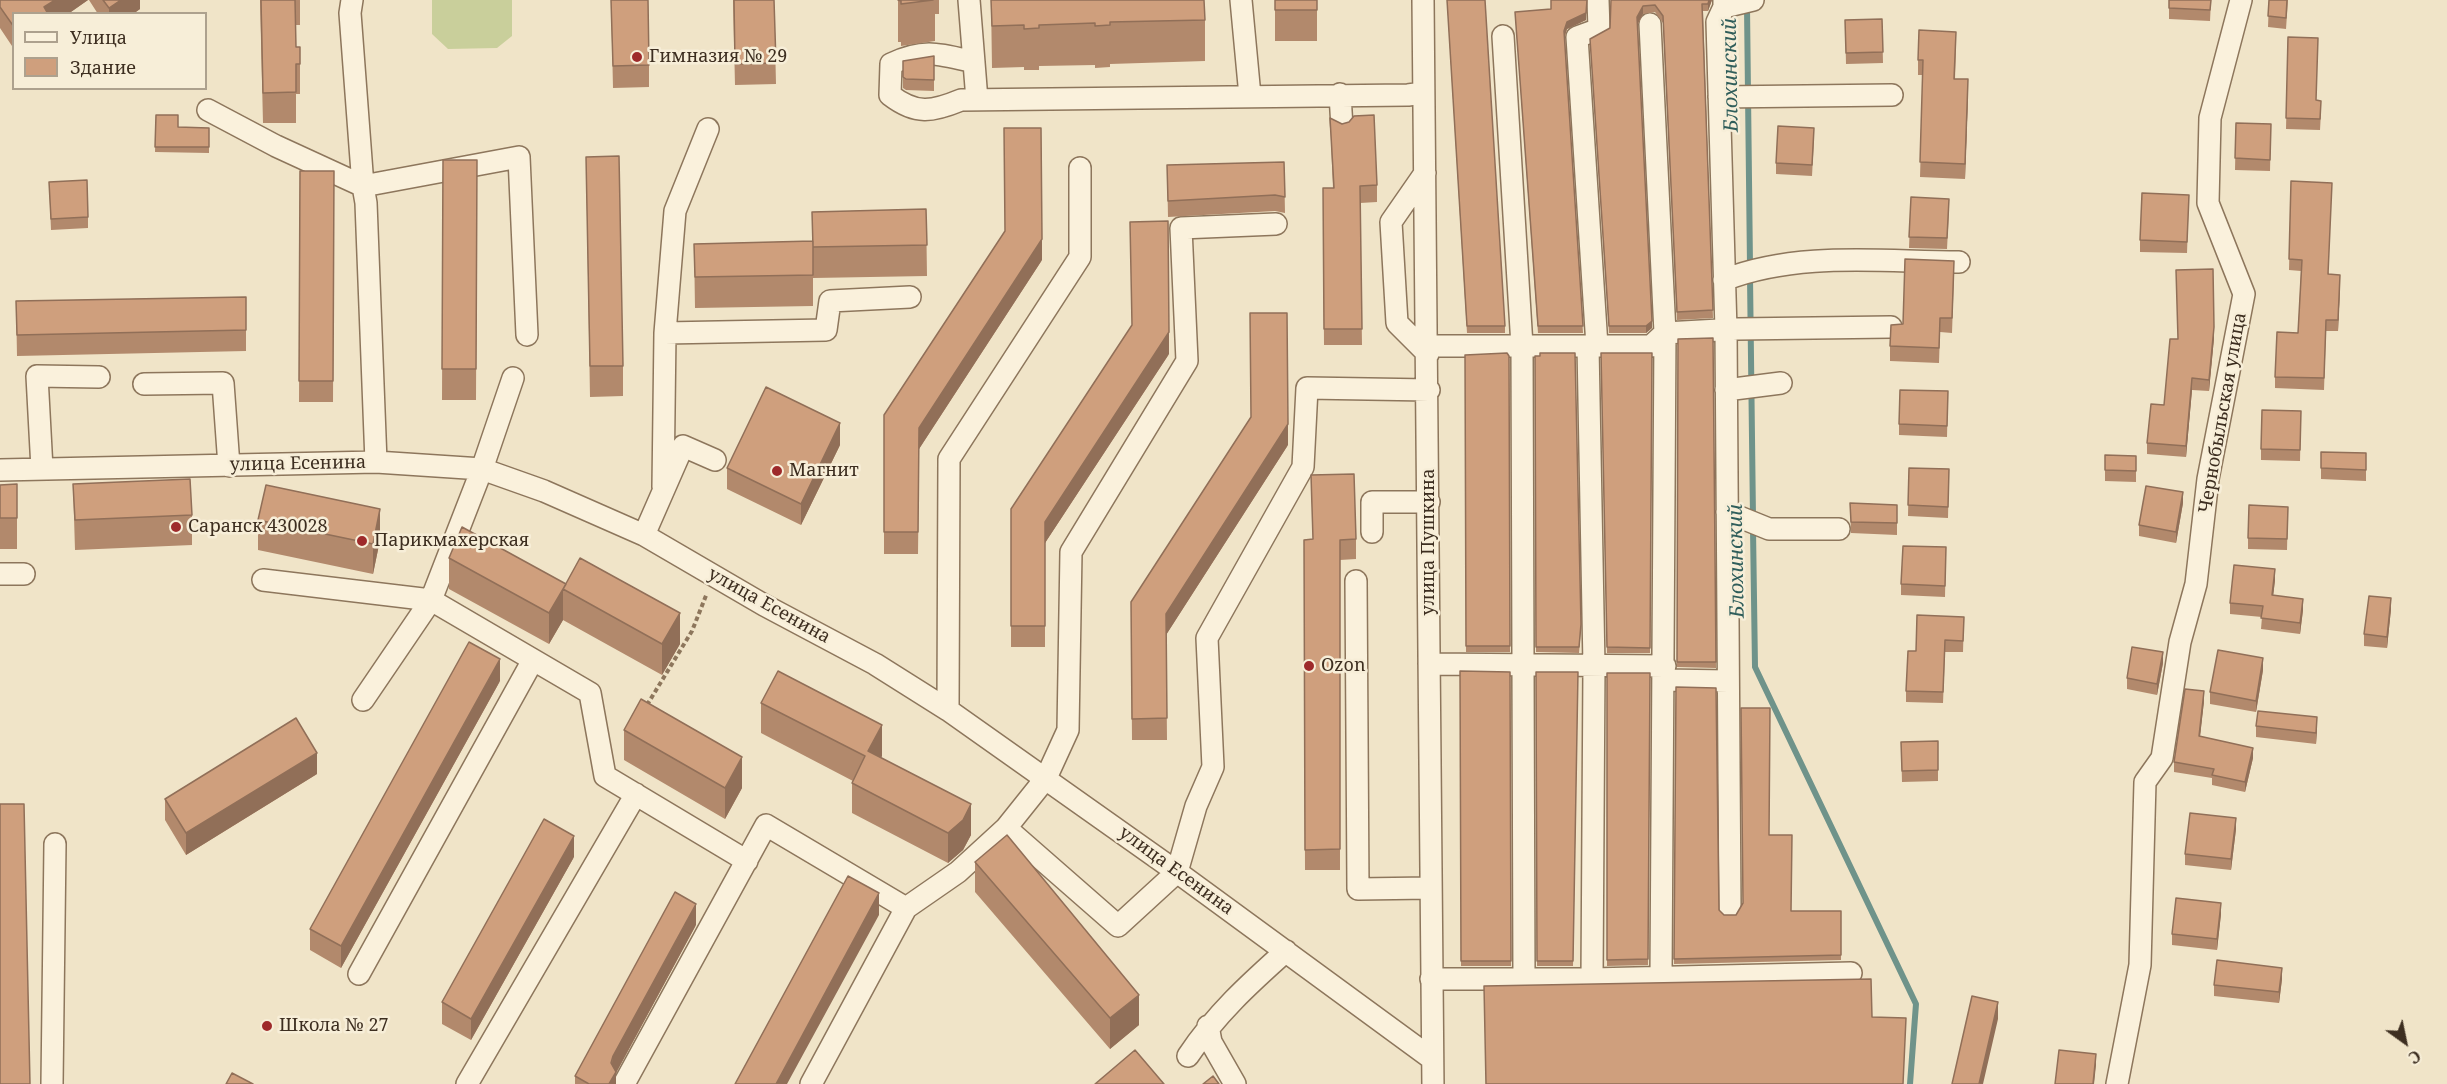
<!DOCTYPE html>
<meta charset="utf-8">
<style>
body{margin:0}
#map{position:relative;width:2447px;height:1084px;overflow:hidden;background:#f0e4c8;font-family:"Noto Serif",serif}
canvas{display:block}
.legend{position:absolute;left:12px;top:12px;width:195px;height:78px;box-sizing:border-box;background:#f7eed8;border:2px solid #ada18e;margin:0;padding:8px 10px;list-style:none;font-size:18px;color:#3d2e20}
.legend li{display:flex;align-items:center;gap:12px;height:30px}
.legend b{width:30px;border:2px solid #ada18e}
.north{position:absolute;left:2375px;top:1012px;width:60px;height:60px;-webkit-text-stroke:4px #f7eed8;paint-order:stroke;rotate:147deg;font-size:16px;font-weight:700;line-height:24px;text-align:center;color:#3d2e20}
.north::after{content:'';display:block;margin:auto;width:21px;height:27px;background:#3d2e20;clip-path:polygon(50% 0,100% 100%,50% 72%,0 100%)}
</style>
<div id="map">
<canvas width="2447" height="1084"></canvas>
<ul class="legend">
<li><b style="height:8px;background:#faf1dc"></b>Улица</li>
<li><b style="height:16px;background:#cf9f7d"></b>Здание</li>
</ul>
<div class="north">С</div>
</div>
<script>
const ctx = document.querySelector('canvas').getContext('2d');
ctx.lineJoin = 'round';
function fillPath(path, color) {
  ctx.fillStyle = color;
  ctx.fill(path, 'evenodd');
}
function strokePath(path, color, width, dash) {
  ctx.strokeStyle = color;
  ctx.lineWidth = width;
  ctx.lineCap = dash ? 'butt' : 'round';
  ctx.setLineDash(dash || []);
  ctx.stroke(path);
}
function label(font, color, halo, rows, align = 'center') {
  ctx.font = font + ' "Noto Serif",serif';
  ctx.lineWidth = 5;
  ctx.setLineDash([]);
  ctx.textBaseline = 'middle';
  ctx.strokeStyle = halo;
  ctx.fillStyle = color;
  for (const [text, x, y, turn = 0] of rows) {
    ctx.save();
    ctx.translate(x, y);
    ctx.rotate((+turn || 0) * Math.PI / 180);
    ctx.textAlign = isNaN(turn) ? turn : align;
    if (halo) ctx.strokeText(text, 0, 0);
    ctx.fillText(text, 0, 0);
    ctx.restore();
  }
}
fillPath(new Path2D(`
 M432 0H512V36L497 48 448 49 432 34Z`), '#c9cf9b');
strokePath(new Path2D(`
 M1747 7 1750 266
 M1750 277 1753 518
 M1753 529 1755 667 1916 1004 1910 1084`), '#6f938a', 6);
const minor = new Path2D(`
 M352 0 350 13 363 186 366 203 376 462
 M969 0 977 100
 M1241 0 1250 96
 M1423 0 1433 1084
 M1724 0V7L1717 22 1726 330 1730 909
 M1724 7 1753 0
 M1650 24 1665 333 1661 976
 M1503 36 1522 346 1524 978
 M974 62C940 54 924 48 891 64L890 95C916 115 932 112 961 100L1408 95 1423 93
 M1340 94 1342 128
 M1719 97 1892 95
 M208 110 276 146 363 186 519 157 527 335
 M1425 173 1391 222 1397 323 1428 354
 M1724 280C1798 251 1881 262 1959 262
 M665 333 826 330 830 301 910 297
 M1428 346H1651L1665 333 1737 329 1891 327
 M1588 346 1594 666 1592 979
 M1597 346 1577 37 1599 29 1598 0
 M513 378 482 469 431 600 590 693 605 776 747 861
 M144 384 223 383 229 466
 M1726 390 1781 383
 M42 469 37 376 99 377
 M0 470 376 462 482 469 544 491 644 535 764 605 875 664 948 710 1177 872 1431 1058
 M663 487 665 333 675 211 708 129
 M1727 512 1769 529H1839
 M1372 532V502H1429
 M644 535 683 446 715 460
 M0 574H24
 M263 580 431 600 363 700
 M1356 581 1358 889 1430 888
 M1429 664 1665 666
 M1664 680 1728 681
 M948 710 949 459 1080 257V168
 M1006 828 1118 926 1177 872 1196 806 1213 767 1207 638 1303 467 1307 388 1429 390
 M359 974 533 660
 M1431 979H1592L1851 973
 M1208 1026 1211 1042 1235 1084
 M1188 1056C1216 1014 1249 984 1286 951
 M52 1084 55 844
 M467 1084 636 794
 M624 1084 766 825 906 908 958 872 1006 828 1046 778 1068 730 1071 552 1187 361 1181 228 1276 224
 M811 1084 906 908
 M2117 1084 2140 965 2145 782 2162 758 2180 642 2196 584 2208 479 2244 294 2208 203 2210 118 2241 0`);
strokePath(minor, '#8d765c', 24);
strokePath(new Path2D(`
 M647 705 692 631 707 593`), '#8d765c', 4, [4.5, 3]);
strokePath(minor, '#faf1dc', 21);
fillPath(new Path2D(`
 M0 0H88L68 14H14V49L0 28Z
 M89 0H140V9L133 14H98Z
 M260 0H300V25H295L296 47 300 64V94H296V123H263Z
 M611 0 649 65V87L613 88Z
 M733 0H774L776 84 735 85Z
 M898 0H939V14H935V41L901 46V42H898Z
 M991 0 1205 20V61L1110 64V67L1095 68V65L1039 66V70H1024V67L992 68Z
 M1275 0H1317V41H1275Z
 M1447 0 1505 326V333H1467Z
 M1611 0H1712L1708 11H1703L1713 318 1677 320 1663 23 1655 12 1643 14 1638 24 1652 328 1646 333H1609L1590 39 1610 28Z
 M2169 0H2211L2210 21 2169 19Z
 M2269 0H2288L2286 29 2268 27Z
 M1551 9 1586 20 1567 29 1565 37 1583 333H1538L1515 12Z
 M1882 19 1883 63 1846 64 1845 20Z
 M2288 37 2321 112 2320 130 2286 129Z
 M1956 47 1955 79 1968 94 1965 179 1920 177 1923 75H1918V60Z
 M934 56V91L906 90 903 88V61Z
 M156 115 178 127 209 128V153L155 152Z
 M1330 118 1377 185V202L1360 203 1362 345H1324L1323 188H1333Z
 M2236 123 2271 124 2270 171 2235 170Z
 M1814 139 1812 176 1776 174V163Z
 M586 157 623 366V396L590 397Z
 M443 160H477L476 400H442Z
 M1284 162 1285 213 1275 211 1168 217 1167 165Z
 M300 171H334L333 402H299Z
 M2291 181 2329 274 2340 286 2338 331H2326L2324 390 2275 388V377L2298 333 2301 271 2289 270Z
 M49 182 88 217V228L51 230Z
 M2189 195 2187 253 2140 252V240Z
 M1911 197 1949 210 1947 249 1909 248Z
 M926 209 927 276 813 278V306L695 308 694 244 812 241V212Z
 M1042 260 919 449 918 554H884V415Z
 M1954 275 1952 333 1940 332 1939 363 1890 361V346L1903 324Z
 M246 297V351L17 356 16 301Z
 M1713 338 1716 668 1677 667 1678 339Z
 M2214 338 2209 391 2192 390 2186 457 2147 454V443L2164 405 2178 339Z
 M1601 353H1652L1650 653H1607Z
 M1169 354 1045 543V647H1011V509Z
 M1465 355 1509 356 1510 652H1466Z
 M1535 356 1581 630 1579 653 1536 652Z
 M1948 391 1947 437 1899 435V424Z
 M2301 411 2300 461 2261 460V449Z
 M840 445 801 525 727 489V468Z
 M1288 445 1166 635 1167 740H1132L1131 602Z
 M2321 452 2366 453V481L2321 479Z
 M2105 455 2136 456V482L2105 481Z
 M1909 468 1949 469 1948 518 1908 516Z
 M1311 475 1356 539V559L1340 560V870H1305L1304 540 1313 539Z
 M17 484V549H0V485Z
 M73 484 192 515V545L75 550Z
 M1850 503 1897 505V535L1851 533Z
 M2183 503 2176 543 2139 536V525Z
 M2288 507 2287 550 2248 549V538Z
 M258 520 380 540 373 574 258 550Z
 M1946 547 1945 597 1901 595V584Z
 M449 558 566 584 680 644 662 675 563 620 549 644 449 589Z
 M2275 580 2273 596 2303 610 2300 634 2261 629 2262 617 2230 614V603Z
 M2391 609 2387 648 2364 646V634Z
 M1964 617 1963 652H1945L1943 703 1906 702V691L1916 651Z
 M2163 663 2157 695 2127 689V678Z
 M2263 670 2256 712 2210 704V692Z
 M1460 671 1510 672 1511 966H1461Z
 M1536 672H1578L1573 966H1537Z
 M1607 673H1650L1648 965 1607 966Z
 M500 681 341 968 310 950V929Z
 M1676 687 1719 910 1724 915H1736L1743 903 1769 835 1791 911H1841V960L1674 964Z
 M2204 701 2200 736 2253 758 2245 792 2212 785V778L2174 772V762Z
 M761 703 882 756 880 758 971 835 963 850 948 863 852 813V783L853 781 761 733Z
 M2256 726 2317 729 2316 744 2256 737Z
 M624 730 742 788 725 819 624 760Z
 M1938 741V781L1902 782 1901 742Z
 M317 774 186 855 165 820V799Z
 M2236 829 2231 870 2185 865V854Z
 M574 857 471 1040 442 1024V1002Z
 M975 862 1139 1025 1110 1049 975 892Z
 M2221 914 2217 950 2172 945V934Z
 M696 925 616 1073V1084H575V1076Z
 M2282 979 2279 1003 2214 996V985Z`), '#b2896c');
fillPath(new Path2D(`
 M55 0H88L68 14H44V7Z
 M121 0H140V9L133 14H109V8Z
 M1587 0 1586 20 1567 29 1564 38V31L1567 22Z
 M1709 0H1712L1708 11V4Z
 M1643 6V14L1637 25V17Z
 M1968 79V94L1965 179V164Z
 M1042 239V260L919 449 918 554 919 428Z
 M2340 275V286L2338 331V320Z
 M1652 321V328L1646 333V326Z
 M2214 327V338L2209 391V380Z
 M1169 332V354L1045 543V647V522Z
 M2192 378V390L2186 457V446Z
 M840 423V445L801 525V504Z
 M1288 424V445L1166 635V614Z
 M2183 492V503L2176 543V532Z
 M380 509V540L373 574V544Z
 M2275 569V580L2272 606V595Z
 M563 589V620L549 644V613Z
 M2391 598V609L2387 648V637Z
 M2303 599V610L2300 634V623Z
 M680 613V644L662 675V644Z
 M2163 652V663L2157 695V684Z
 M2263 658V670L2256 712V701Z
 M500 659V681L341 968V946Z
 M2204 691V701L2199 746V736Z
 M2317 717V729L2316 744V733Z
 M882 725V756L868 782V751Z
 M2253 748V758L2245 792V782Z
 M317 753V774L186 855V833Z
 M742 757V788L725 819V788Z
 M971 804V835L963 850 948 863V833Z
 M2236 818V829L2231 870V859Z
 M574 836V857L471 1040V1019Z
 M879 893V915L787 1084H776Z
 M2221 903V914L2217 950V939Z
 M696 904V925L616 1073V1084H609L613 1056Z
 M2282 968V979L2279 1003V992Z
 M1139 995V1025L1110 1049V1018Z
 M1998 1002V1019L1983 1084H1979Z
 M2096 1054V1065L2094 1084H2093Z`), '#916f58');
const building = new Path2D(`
 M0 0H55L44 7 48 14H14V27L0 7Z
 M103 0H121L109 8Z
 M261 0H295L296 47H300V64H296V92L263 93Z
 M611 0H648L649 65 613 66Z
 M734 0H774L776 63 735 64Z
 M898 0H933L901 4V1Z
 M991 0H1204L1205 20 1110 22V25L1095 26V23L1039 25V28L1024 29V25L992 26Z
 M1275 0H1317V10H1275Z
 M1447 0H1485L1505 326H1467Z
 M1551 0H1587L1586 13 1567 22 1564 31 1583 326H1538L1515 12 1551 9Z
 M1611 0H1709L1708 4H1702L1713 310 1677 312 1663 16 1655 5 1643 6 1637 17 1652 321 1646 326H1609L1590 39 1610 28Z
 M2169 0H2211L2210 10 2169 8Z
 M2269 0H2287L2286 18 2268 16Z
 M1882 19 1883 52 1846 53 1845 20Z
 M1919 30 1956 32 1954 79H1968L1965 164 1920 162 1923 60H1918Z
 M2288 37 2318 38 2316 100 2321 101 2320 119 2286 118Z
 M934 56V80L906 79 903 77V61Z
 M156 115H178V127L209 128V147H155Z
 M1374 115 1377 185 1360 186 1362 329H1324L1323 188H1334L1330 118 1342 124 1349 122 1354 116Z
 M2236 123 2271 124 2270 160 2235 158Z
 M1778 126 1814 128 1812 165 1776 163Z
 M1004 128H1041L1042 239 919 428 918 532H884V415L1005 231Z
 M619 156 623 366H590L586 157Z
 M443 160H477L476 369H442Z
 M1284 162 1285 197 1275 195 1168 201 1167 165Z
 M300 171H334L333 381H299Z
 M87 180 88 217 51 219 49 182Z
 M2291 181 2332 183 2328 274 2340 275 2338 320H2326L2324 378 2275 377 2277 332 2298 333 2302 260 2289 259Z
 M2142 193 2189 195 2187 242 2140 240Z
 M1911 197 1949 199 1947 238 1909 237Z
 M926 209 927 245 813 247 812 212Z
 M1168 221 1169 332 1045 522V626H1011V509L1132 325 1130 222Z
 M813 241V275L695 277 694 244Z
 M1905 259 1954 261 1952 318H1940L1939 348 1890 346 1891 325 1903 324Z
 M2213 269 2214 327 2209 380 2192 378 2186 446 2147 443 2151 404 2164 405 2170 339H2178L2176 270Z
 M246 297V330L17 335 16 301Z
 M1250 313H1287L1288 424 1166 614 1167 718 1132 719 1131 602 1251 417Z
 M1713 338 1716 662H1677L1678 339Z
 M1507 353 1509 356 1510 646H1466L1465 355Z
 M1540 353H1575L1581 624 1579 647H1536L1535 356H1540Z
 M1601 353H1652L1650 648 1607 647Z
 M766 387 840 423 801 504 727 468Z
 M1900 390 1948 391 1947 426 1899 424Z
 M2262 410 2301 411 2300 450 2261 449Z
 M2321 452 2366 453V470L2321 468Z
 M2105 455 2136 456V471L2105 470Z
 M1909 468 1949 469 1948 507 1908 505Z
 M1354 474 1356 539 1340 540V849L1305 850 1304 540 1313 539 1311 475Z
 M190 479 192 515 75 520 73 484Z
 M17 484V518H0V485Z
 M266 485 380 509 373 544 258 520Z
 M2146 486 2183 492 2176 532 2139 525Z
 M1850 503 1897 505V523L1851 522Z
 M2249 505 2288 507 2287 539 2248 538Z
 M462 527 566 584 549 613 449 558Z
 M1903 546 1946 547 1945 586 1901 584Z
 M580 558 680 613 662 644 563 589Z
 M2234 565 2275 569 2272 595 2303 599 2300 623 2261 618 2263 606 2230 603Z
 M2369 596 2391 598 2387 637 2364 634Z
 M1917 615 1964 617 1963 641 1945 640 1943 692 1906 691 1908 651H1916Z
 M469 642 500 659 341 946 310 929Z
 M2132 647 2163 652 2157 684 2127 678Z
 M2218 650 2263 658 2256 701 2210 692Z
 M778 671 882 725 868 751 971 804 963 820 948 833 852 783 865 756 761 703Z
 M1460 671 1510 672 1511 961H1461Z
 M1536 672H1578L1573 961H1537Z
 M1607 673H1650L1648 959 1607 960Z
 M1676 687 1716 688 1719 910 1724 915H1736L1743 903 1741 708H1770L1769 835H1792L1791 911H1841V955L1674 959Z
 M2185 689 2204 691 2199 736 2253 748 2245 782 2212 775 2214 769 2174 762Z
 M641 699 742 757 725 788 624 730Z
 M2258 711 2317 717 2316 733 2256 726Z
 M296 718 317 753 186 833 165 799Z
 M1938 741V770L1902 771 1901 742Z
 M0 804H24L30 1084H0Z
 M2190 813 2236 818 2231 859 2185 854Z
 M544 819 574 836 471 1019 442 1002Z
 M1007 835 1139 995 1110 1018 975 862Z
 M848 876 879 893 776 1084H735Z
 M675 892 696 904 613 1056 611 1063 616 1072 609 1084H589L575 1076Z
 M2176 898 2221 903 2217 939 2172 934Z
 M2217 960 2282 968 2279 992 2214 985Z
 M1871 979 1872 1017 1906 1018 1903 1084H1486L1484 986Z
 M1972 996 1998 1002 1979 1084H1952Z
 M1135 1050 1164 1084H1095Z
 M2059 1050 2096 1054 2093 1084H2055Z
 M232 1073 253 1084H226Z
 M1213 1076 1219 1084H1203Z`);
fillPath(building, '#cf9f7d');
strokePath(building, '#916f58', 1.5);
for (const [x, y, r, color] of [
 [637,57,6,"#9e2a2b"],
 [777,471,6,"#9e2a2b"],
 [176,527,6,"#9e2a2b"],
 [362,541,6,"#9e2a2b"],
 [1309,666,6,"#9e2a2b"],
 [267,1026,6,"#9e2a2b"]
]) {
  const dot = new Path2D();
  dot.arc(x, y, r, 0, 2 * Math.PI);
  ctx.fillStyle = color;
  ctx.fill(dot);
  strokePath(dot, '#f7eed8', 2);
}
label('18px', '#3d2e20', '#f7eed8', [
 ["Гимназия № 29",649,57],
 ["Магнит",789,471],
 ["Саранск 430028",188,527],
 ["Парикмахерская",374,541],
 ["Ozon",1321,666],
 ["Школа № 27",279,1026]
], 'left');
label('18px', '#3d2e20', '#f7eed8', [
 ["Чернобыльская улица",2223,413,-80],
 ["улица Есенина",298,464,-1],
 ["улица Пушкина",1429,542,-90],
 ["улица Есенина",769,606,29],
 ["улица Есенина",1176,871,36]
]);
label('italic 20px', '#2f5d5a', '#f7eed8', [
 ["Блохинский",1731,75,-91],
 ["Блохинский",1737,561,-91]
]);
</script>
